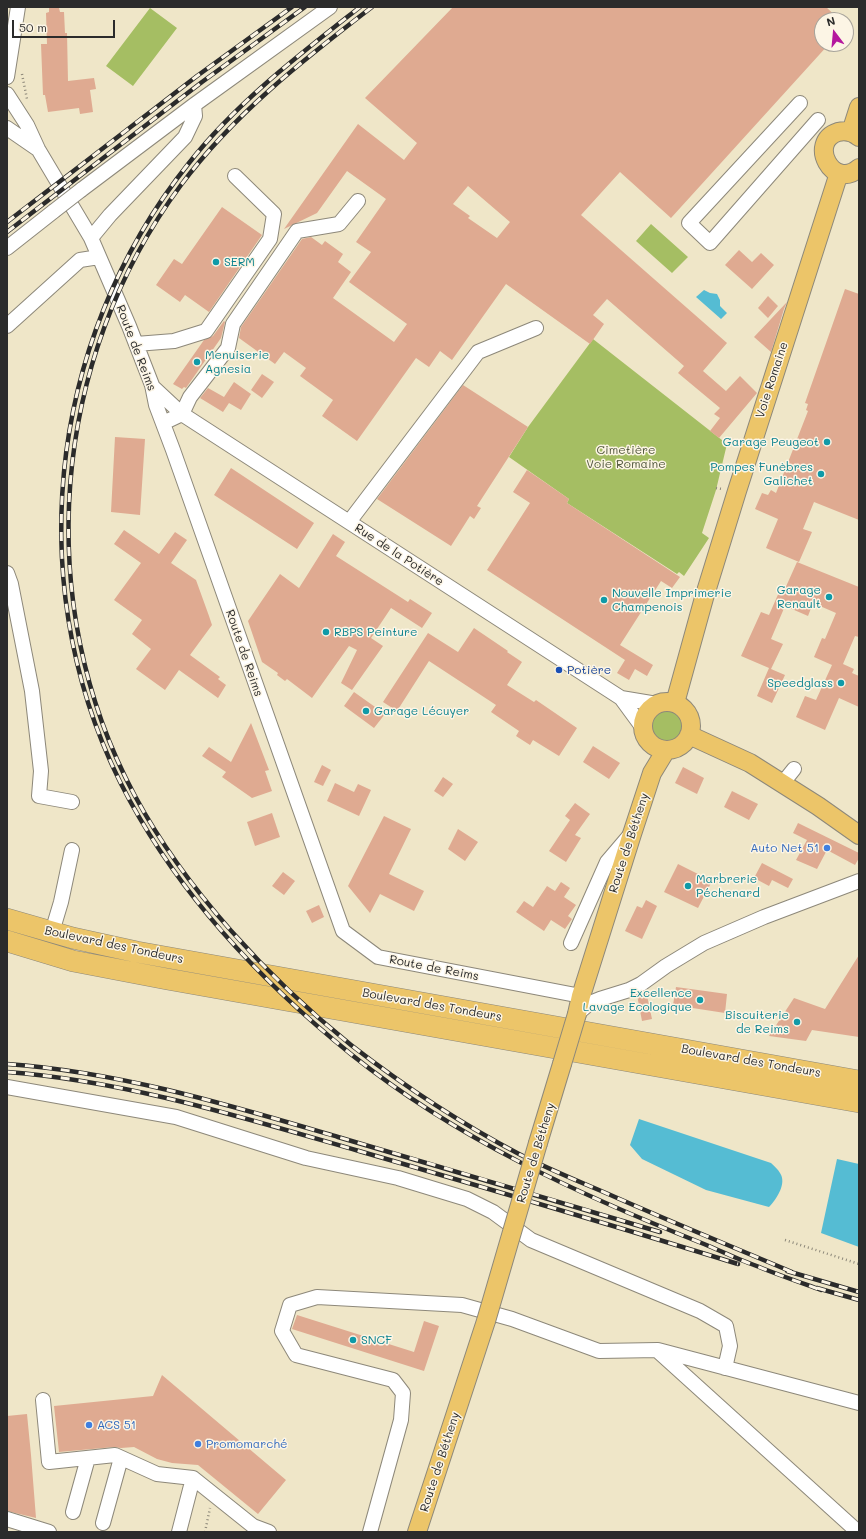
<!DOCTYPE html>
<meta charset="utf-8">
<style>
body{margin:0}
#map{position:relative;width:866px;height:1539px;overflow:hidden;background:#efe6c8;font-family:Mali,sans-serif}
canvas{display:block}
.frame{position:absolute;inset:0;border:8px solid #2b2b2b;pointer-events:none}
.north{position:absolute;left:814px;top:12px;width:40px;height:40px;box-sizing:border-box;background:#fcf5e5;border:1px solid #a8a49b;border-radius:50%;rotate:344deg;font-size:11px;font-weight:700;line-height:16px;text-align:center;color:#2b2b2b}
.north::after{content:'';display:block;margin:auto;width:14px;height:18px;background:#b5179e;clip-path:polygon(50% 0,100% 100%,50% 72%,0 100%)}
.scale{position:absolute;left:12px;top:20px;width:103px;height:18px;box-sizing:border-box;border:2px solid #2b2b2b;border-top:0;padding-left:5px;font-size:12px;line-height:14px;white-space:nowrap;color:#2b2b2b;-webkit-text-stroke:3px #fcf5e5;paint-order:stroke}
</style>
<div id="map">
<canvas width="866" height="1539"></canvas>
<div class="frame"></div>
<div class="north">N</div>
<div class="scale">50 m</div>
</div>
<script>
const ctx = document.querySelector('canvas').getContext('2d');
ctx.lineJoin = 'round';
function fillPath(path, color) {
  ctx.fillStyle = color;
  ctx.fill(path, 'evenodd');
}
function strokePath(path, color, width, dash) {
  ctx.strokeStyle = color;
  ctx.lineWidth = width;
  ctx.lineCap = dash ? 'butt' : 'round';
  ctx.setLineDash(dash || []);
  ctx.stroke(path);
}
function label(font, color, halo, rows, align = 'center') {
  ctx.font = font + ' Mali,sans-serif';
  ctx.lineWidth = 3;
  ctx.setLineDash([]);
  ctx.textBaseline = 'middle';
  ctx.strokeStyle = halo;
  ctx.fillStyle = color;
  for (const [text, x, y, turn = 0] of rows) {
    ctx.save();
    ctx.translate(x, y);
    ctx.rotate((+turn || 0) * Math.PI / 180);
    ctx.textAlign = isNaN(turn) ? turn : align;
    if (halo) ctx.strokeText(text, 0, 0);
    ctx.fillText(text, 0, 0);
    ctx.restore();
  }
}
fillPath(new Path2D(`
 M150 8 177 28 133 86 106 66Z
 M651 224 688 257 672 273 636 241Z
 M593 339 727 444 716 490 702 533 709 538 684 576 679 572 677 574 567 503 569 499 509 457 528 427Z
 M651 725a16 16 0 1 1 32 0a16 16 0 1 1-32 0Z`), '#a5be63');
fillPath(new Path2D(`
 M704 290 710 293 717 294 720 300V306L727 313 721 319 696 297Z
 M639 1119 771 1163C774 1166 778 1169 780 1173 787 1183 777 1199 769 1207L706 1190 642 1159 630 1145Z
 M837 1159 859 1164V1247L821 1233Z`), '#55bcd3');
fillPath(new Path2D(`
 M453 7H826L840 20H822V44H829L671 218 620 172 581 215 727 343 703 371 726 391 740 376 757 393 719 438 710 431 720 418 714 414 720 408 678 373 684 366 607 299 593 315 604 324 590 344 506 284 452 360 440 351 429 367 416 358 357 441 322 416 333 400 300 376 306 368 284 352 275 364 239 338 241 327 302 239 311 237 322 245 325 241 343 254 338 262 351 272 333 298 394 342 407 324 349 282 371 252 356 242 386 199 347 171 317 213 284 229 358 124 404 160 417 143 365 98ZM468 186 510 222 497 238 468 218 470 216 453 204Z
 M49 8H59L60 12H64L65 33H67L68 81 94 78 96 89 90 90 93 112 80 114 79 108 48 112 45 95H43L41 44H47L46 13 49 12Z
 M222 207 262 235 209 312 185 295 180 302 156 285 174 259 182 264Z
 M739 250 752 262 761 253 774 265 752 289 725 265Z
 M845 289 859 294V520L814 502 803 529 812 532 799 562 766 548 778 519 755 509 762 493 768 495 771 490 776 493 808 411 806 410 808 404 805 403Z
 M768 296 778 306 768 318 758 308Z
 M787 302 784 309 771 352 754 337Z
 M224 321 225 322 221 338 186 388 184 387 182 389 173 384 204 340 213 336Z
 M262 374 274 382 262 398 251 390Z
 M234 382 251 394 241 410 229 403 223 412 200 398 208 388 224 397Z
 M463 385 528 427 477 506 481 508 474 519 470 516 451 546 377 499Z
 M115 437 145 439 140 515 111 512Z
 M231 468 314 523 297 549 214 495Z
 M527 470 569 499 567 503 680 577 672 588 661 581 620 645 653 665 647 676 635 669 629 680 617 673 625 660 487 570 530 503 513 492Z
 M124 530 159 554 175 532 187 540 171 563 196 580 209 616 212 625 190 655 220 677 218 679 226 685 218 698 179 670 165 690 136 669 151 649 132 634 142 620 114 600 141 563 114 544Z
 M333 534 345 542 336 556 408 602 410 599 432 613 422 628 391 608 371 638 383 646 352 690 341 683 357 650 349 646 312 698 287 679 285 681 277 675 278 673 262 662 248 621 280 574 299 588Z
 M797 562 859 587V637L855 636 843 664 854 669 852 673 859 676V707L839 698 825 730 796 717 805 696 816 700 832 665 814 657 822 638 825 639 836 613 813 603 808 616 785 606 771 639 783 644 771 669 785 675 772 703 757 696 769 668 741 656 761 612 769 615 780 590 784 591Z
 M474 628 508 651 507 652 522 662 507 685 534 702 536 700 577 728 559 756 533 740 530 745 516 736 519 731 491 712 496 705 429 661 397 711 383 702 428 633 458 652Z
 M354 692 385 714 374 728 344 706Z
 M251 723 269 770 265 771 272 791 252 798 222 777 226 772 202 756 209 747 231 762Z
 M593 746 620 763 609 779 583 762Z
 M322 765 331 770 323 786 314 782Z
 M683 767 704 778 697 794 675 783Z
 M443 777 453 784 443 797 434 791Z
 M335 783 354 792 358 784 371 790 359 816 327 801Z
 M732 791 758 804 749 820 724 807Z
 M575 803 590 814 575 835 581 838 566 862 549 851 570 820 565 816Z
 M272 813 280 837 255 846 247 822Z
 M384 816 411 829 389 874 424 891 414 911 380 894 370 913 348 886Z
 M798 823 859 853V858L855 865 827 850 817 869 796 860 807 840 793 833Z
 M458 829 478 842 465 861 448 849Z
 M762 863 793 879 788 888 772 880 769 886 754 878Z
 M678 864 712 881 698 908 664 892Z
 M283 872 295 881 284 895 272 886Z
 M561 882 570 888 564 897 576 905 568 916 572 919 565 929 551 920 544 931 516 912 524 901 533 907 547 886 555 891Z
 M646 900 657 906 642 939 625 931 637 906 642 908Z
 M319 905 324 917 312 923 306 911Z
 M859 955V1037L812 1030 806 1041 769 1036 794 998 825 1009Z
 M676 987 727 994 725 1013 673 1005Z
 M646 991 652 1019 642 1021 637 995Z
 M297 1315 414 1352 424 1321 439 1326 424 1371 292 1329Z
 M162 1375 286 1480 258 1514 198 1465 172 1463 157 1459 134 1447 121 1448 114 1447 59 1452 54 1406 153 1396Z
 M27 1414 31 1455 36 1518 7 1511V1416Z`), '#dfaa91');
const minor = new Path2D(`
 M7 77 18 7
 M7 94 27 125 38 149 91 238 129 326 152 385 156 405 173 450 343 931 378 957 581 996
 M800 103 689 223 710 243 818 120
 M7 128 36 148
 M81 190 194 105 330 7
 M91 238 110 215 185 137 195 116 194 105
 M7 248 54 211
 M7 326 80 260 99 257
 M136 344 174 341 206 331 270 239 274 214 235 176
 M152 386 182 414 621 698 657 704
 M163 423 182 414 190 397 228 348 233 324 297 231 339 224 358 201
 M349 522 478 352 536 328
 M7 573 11 584 32 691 41 771 39 796 72 802
 M621 698 643 728
 M782 784 794 769
 M52 932 61 902 72 850
 M571 943 607 862 630 835
 M577 1014 590 1003 600 999 629 990 641 984 666 966 704 943 764 917 859 881
 M7 1087 176 1117 306 1158 398 1178 467 1199 493 1212 531 1240 700 1311 726 1326 730 1346 725 1368
 M659 1352 858 1532
 M43 1400 49 1462 115 1455 157 1474 193 1478 253 1526 269 1532
 M73 1512 88 1458
 M7 1519 49 1532
 M103 1523 121 1458
 M179 1532 193 1478
 M370 1532 401 1420 403 1393 393 1380 296 1355 282 1331 290 1305 317 1297 462 1305 512 1319 599 1351 658 1350 859 1403`);
const major = new Path2D(`
 M851 132 859 107
 M859 137C853 132 846 130 838 132 807 142 833 191 859 168
 M643 726a24 24 0 1 1 48 0a24 24 0 1 1-48 0Z
 M675 703 704 598 737 491 839 173
 M689 735 750 763 818 806 859 835
 M577 1014 581 996 632 834 652 773 666 750
 M538 1143 562 1064
 M417 1532 486 1321`);
const highway = new Path2D(`
 M7 919 73 938 137 952 859 1081
 M7 941 73 961 167 979 859 1102`);
strokePath(minor, '#8d887a', 16);
strokePath(major, '#8d887a', 20);
strokePath(highway, '#8d887a', 22);
strokePath(new Path2D(`
 M22 74 27 99
 M716 488 722 489
 M785 1240 859 1264
 M205 1532 210 1508`), '#8d887a', 2.5, [1, 3]);
strokePath(minor, '#fff', 14);
strokePath(major, '#ecc569', 18);
strokePath(highway, '#ecc569', 21);
const rail = new Path2D(`
 M360 7C299 55 237 102 189 163 45 343 19 597 130 801 184 900 265 985 352 1055 457 1139 580 1195 704 1244 721 1251 737 1259 754 1265 776 1274 799 1282 821 1290
 M372 7C303 60 234 114 181 185 51 360 31 603 135 796 185 889 269 979 351 1045 404 1086 460 1123 519 1154 550 1170 583 1183 615 1197 674 1223 733 1247 792 1272
 M7 222 197 76 292 7
 M7 232 202 82 305 7
 M7 1064C120 1072 229 1105 338 1137 446 1168 553 1200 660 1232
 M7 1072C127 1081 244 1118 359 1151 486 1188 612 1225 738 1264
 M787 1271 859 1292
 M817 1288 859 1300`);
strokePath(rail, '#2b2b2b', 4.5);
strokePath(rail, '#fcf5e5', 3, [9]);
const minorBridge = new Path2D(`
 M54 211 81 190`);
const majorBridge = new Path2D(`
 M562 1064 577 1014
 M486 1321 538 1143`);
strokePath(minorBridge, '#8d887a', 16, []);
strokePath(majorBridge, '#8d887a', 20, []);
strokePath(minorBridge, '#fff', 14);
strokePath(majorBridge, '#ecc569', 18);
for (const [x, y, r, color] of [
 [216,262,4,"#0f9aa8"],
 [197,362,4,"#0f9aa8"],
 [827,442,4,"#0f9aa8"],
 [821,474,4,"#0f9aa8"],
 [829,597,4,"#0f9aa8"],
 [604,600,4,"#0f9aa8"],
 [326,632,4,"#0f9aa8"],
 [559,670,4,"#1a4fb4"],
 [841,683,4,"#0f9aa8"],
 [366,711,4,"#0f9aa8"],
 [827,848,4,"#3f7fe0"],
 [688,886,4,"#0f9aa8"],
 [700,1000,4,"#0f9aa8"],
 [797,1022,4,"#0f9aa8"],
 [353,1340,4,"#0f9aa8"],
 [89,1425,4,"#3f7fe0"],
 [198,1444,4,"#3f7fe0"]
]) {
  const dot = new Path2D();
  dot.arc(x, y, r, 0, 2 * Math.PI);
  ctx.fillStyle = color;
  ctx.fill(dot);
  strokePath(dot, '#fcf5e5', 1.5);
}
label('12px', '#0d838f', '#fcf5e5', [
 ["SERM",224,262],
 ["Menuiserie",205,355],
 ["Agnesia",205,369],
 ["Garage Peugeot",819,442,"right"],
 ["Pompes Funèbres",813,467,"right"],
 ["Galichet",813,481,"right"],
 ["Garage",821,590,"right"],
 ["Renault",821,604,"right"],
 ["Nouvelle Imprimerie",612,593],
 ["Champenois",612,607],
 ["RBPS Peinture",334,632],
 ["Speedglass",833,683,"right"],
 ["Garage Lécuyer",374,711],
 ["Marbrerie",696,879],
 ["Péchenard",696,893],
 ["Excellence",692,993,"right"],
 ["Lavage Ecologique",692,1007,"right"],
 ["Biscuiterie",789,1015,"right"],
 ["de Reims",789,1029,"right"],
 ["SNCF",361,1340]
], 'left');
label('12px', '#2b2b2b', '#fcf5e5', [
 ["Route de Reims",136,348,69],
 ["Voie Romaine",772,380,-72],
 ["Rue de la Potière",399,555,33],
 ["Route de Reims",244,653,71],
 ["Route de Bétheny",629,843,-72],
 ["Boulevard des Tondeurs",114,945,12],
 ["Route de Reims",434,968,11],
 ["Boulevard des Tondeurs",432,1005,10],
 ["Boulevard des Tondeurs",751,1061,10],
 ["Route de Bétheny",536,1153,-73],
 ["Route de Bétheny",440,1462,-72]
]);
label('12px', '#50573c', '#fcf5e5', [
 ["Cimetière",626,450],
 ["Voie Romaine",626,464]
]);
label('12px', '#164399', '#fcf5e5', [
 ["Potière",567,670]
], 'left');
label('12px', '#366cbe', '#fcf5e5', [
 ["Auto Net 51",819,848,"right"],
 ["ACS 51",97,1425],
 ["Promomarché",206,1444]
], 'left');
</script>
